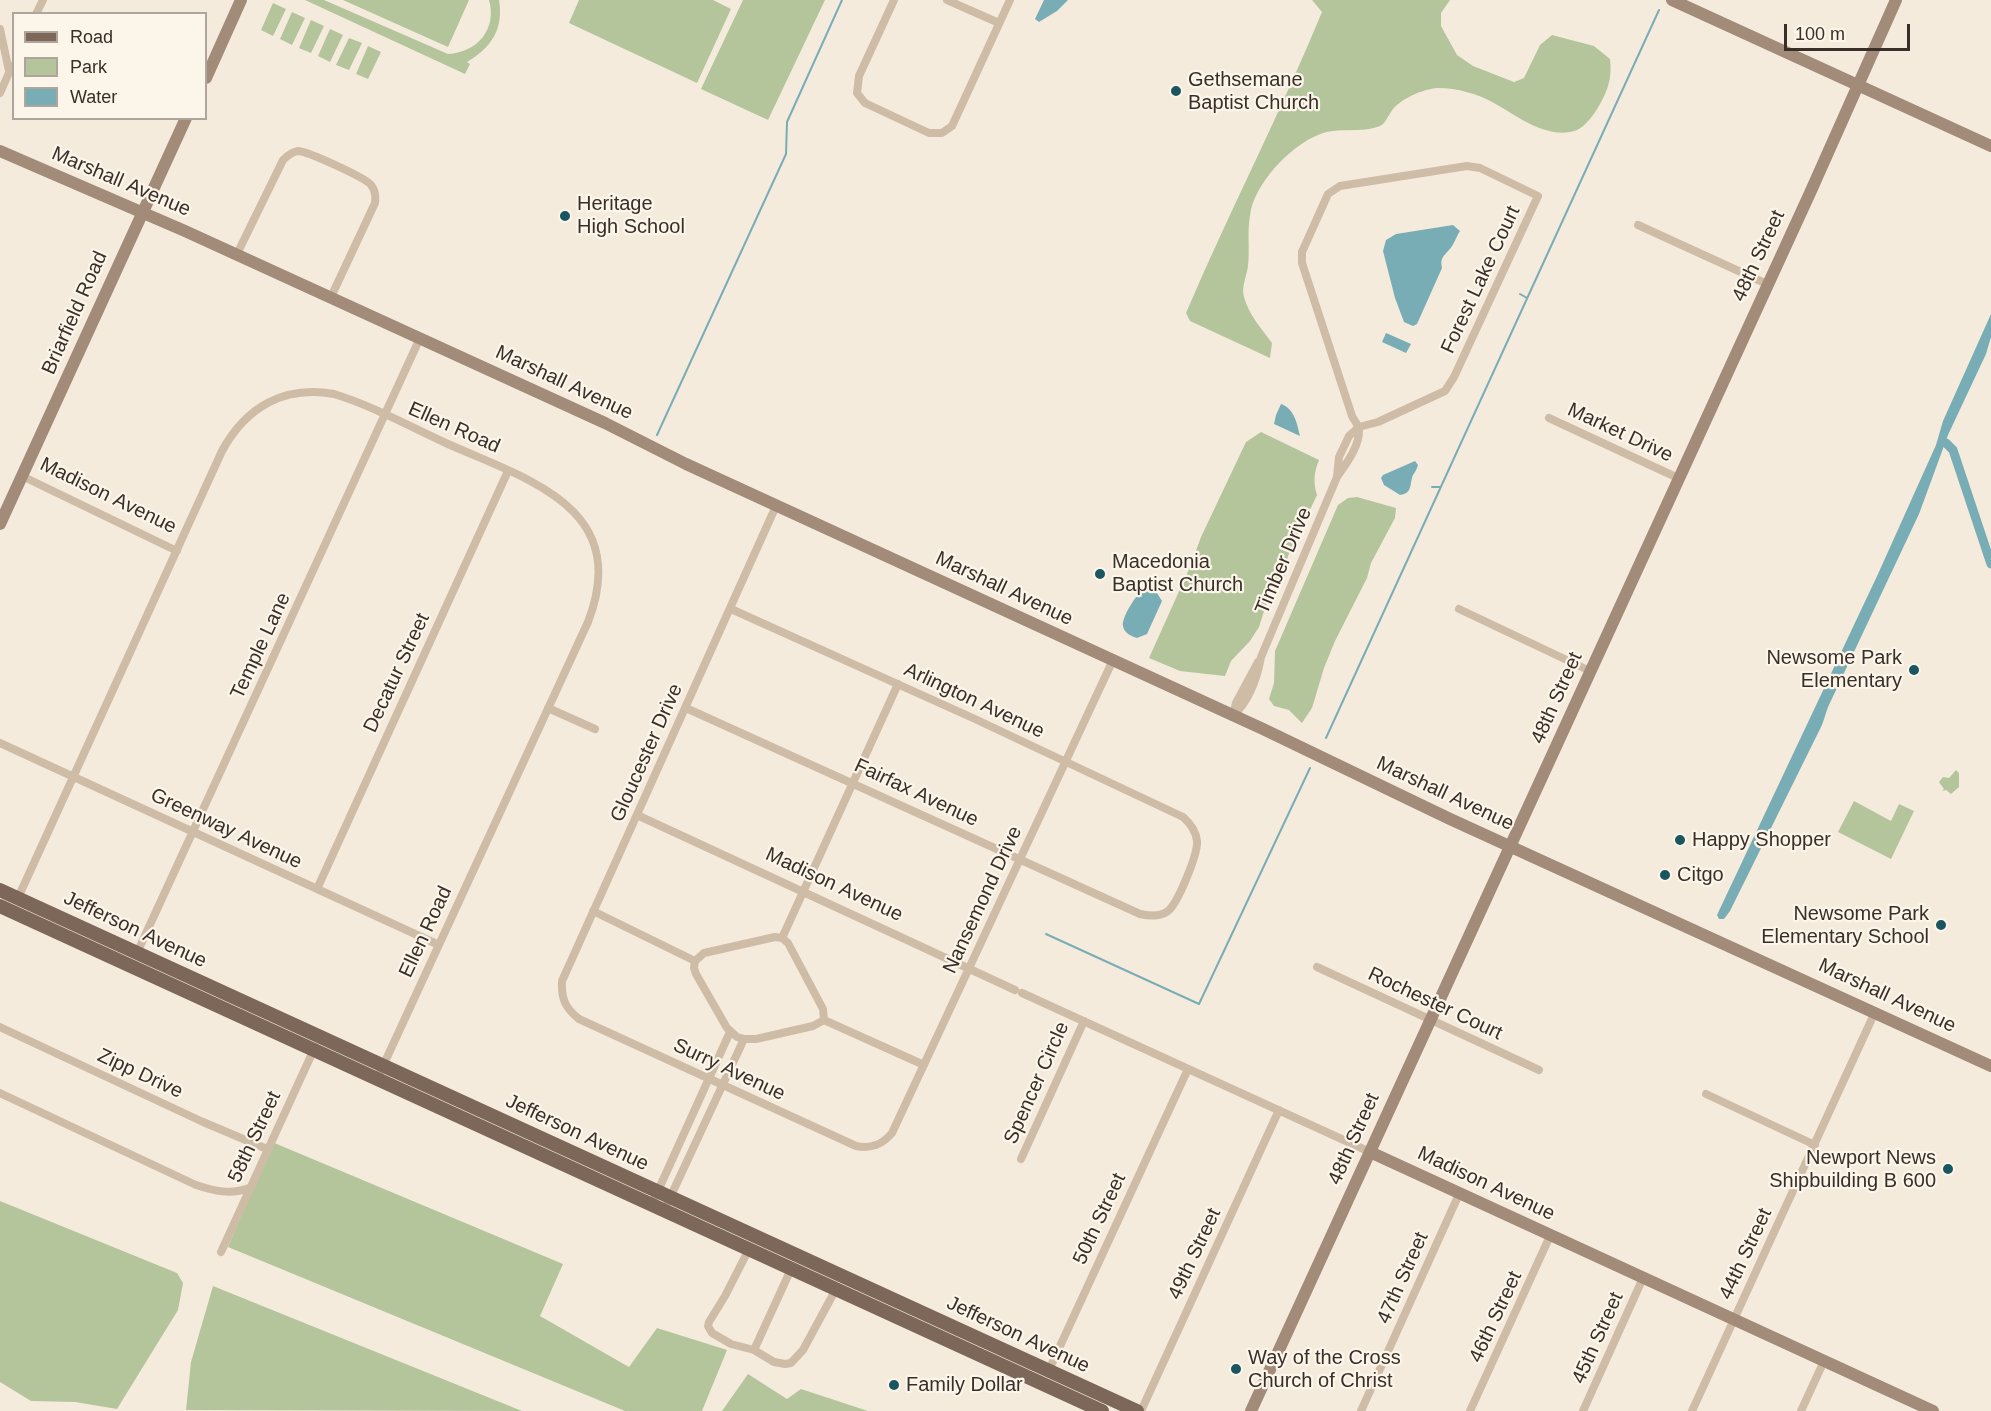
<!DOCTYPE html>
<style>
body{margin:0}
#map{position:relative;width:1991px;height:1411px;overflow:hidden;background:#f5ebdd;font-family:Arial,sans-serif}
canvas{display:block}
.legend{position:absolute;left:12px;top:12px;width:195px;height:108px;box-sizing:border-box;background:#fbf5ea;border:2px solid #aea69c;margin:0;padding:8px 10px;list-style:none;font-size:18px;color:#3a2f28}
.legend li{display:flex;align-items:center;gap:12px;height:30px}
.legend b{width:30px;border:2px solid #aea69c}
.scale{position:absolute;left:1784px;top:24px;width:126px;height:27px;box-sizing:border-box;border:3px solid #3a2f28;border-top:0;padding-left:8px;font-size:18px;line-height:21px;white-space:nowrap;color:#3a2f28;-webkit-text-stroke:4px #fbf5ea;paint-order:stroke}
</style>
<div id="map">
<canvas width="1991" height="1411"></canvas>
<ul class="legend">
<li><b style="height:8px;background:#7d6758"></b>Road</li>
<li><b style="height:16px;background:#b4c59b"></b>Park</li>
<li><b style="height:16px;background:#79adb5"></b>Water</li>
</ul>
<div class="scale">100 m</div>
</div>
<script>
const ctx = document.querySelector('canvas').getContext('2d');
ctx.lineJoin = 'round';
function fillPath(path, color) {
  ctx.fillStyle = color;
  ctx.fill(path, 'evenodd');
}
function strokePath(path, color, width, dash) {
  ctx.strokeStyle = color;
  ctx.lineWidth = width;
  ctx.lineCap = dash ? 'butt' : 'round';
  ctx.setLineDash(dash || []);
  ctx.stroke(path);
}
function label(font, color, halo, rows, align = 'center') {
  ctx.font = font + ' Arial,sans-serif';
  ctx.lineWidth = 4.5;
  ctx.setLineDash([]);
  ctx.textBaseline = 'middle';
  ctx.strokeStyle = halo;
  ctx.fillStyle = color;
  for (const [text, x, y, turn = 0] of rows) {
    ctx.save();
    ctx.translate(x, y);
    ctx.rotate((+turn || 0) * Math.PI / 180);
    ctx.textAlign = isNaN(turn) ? turn : align;
    if (halo) ctx.strokeText(text, 0, 0);
    ctx.fillText(text, 0, 0);
    ctx.restore();
  }
}
fillPath(new Path2D(`
 M305 0H324L448 54C478 52 497 29 489 0H499C504 29 491 48 467 62L470 64 465 74Z
 M343 0H469L448 47Z
 M579 0H713L731 9 697 83 569 23Z
 M743 0H825L768 120 701 89Z
 M1312 0H1450L1441 13V26L1457 55 1473 66 1514 82 1524 78 1540 45 1552 35 1594 46 1610 59C1611 68 1611 77 1608 86 1604 100 1588 128 1574 131 1546 139 1517 116 1494 103 1478 94 1457 88 1438 88 1423 89 1399 99 1391 112 1387 117 1386 123 1380 126 1361 134 1338 126 1318 135 1290 146 1253 185 1250 216 1247 232 1250 249 1248 266 1247 275 1241 287 1244 297 1249 315 1261 328 1272 343L1270 358 1190 321 1186 313C1229 212 1280 114 1322 12Z
 M273 3 286 9 273 36 261 30Z
 M292 12 305 18 292 45 280 39Z
 M311 20 324 26 311 53 299 48Z
 M330 29 343 35 330 62 318 56Z
 M349 38 362 43 349 70 336 65Z
 M368 46 381 52 368 79 356 74Z
 M1261 432 1319 460C1314 472 1313 482 1317 495L1288 556 1285 575 1273 591 1265 608 1259 627 1250 641 1231 661 1225 676 1180 671 1149 658 1190 567 1201 537 1246 442Z
 M1357 497 1396 508 1395 518 1371 563 1367 578 1335 641 1324 668 1312 708 1302 723 1289 710 1274 706 1269 699 1274 683 1275 651 1338 505 1348 498Z
 M1956 770 1959 773V787L1951 794 1946 790 1942 791 1944 789 1939 782 1943 777 1949 778Z
 M1854 801 1891 821 1899 804 1914 811 1891 859 1838 832Z
 M272 1142 563 1264 540 1316 629 1367 657 1328 727 1350 702 1411H625L228 1247Z
 M0 1201 177 1273 183 1283 178 1310 117 1409 75 1402 31 1401 0 1382Z
 M213 1286 522 1411 186 1410 191 1362Z
 M748 1374 787 1399 801 1389 868 1411H722Z`), '#b4c59b');
fillPath(new Path2D(`
 M1044 0H1068L1057 11 1039 22 1035 19Z
 M1453 225 1460 231C1456 237 1454 245 1449 250 1443 257 1440 258 1442 268L1417 324 1413 326 1404 322 1395 298 1383 251 1386 240 1396 234Z
 M1991 314V337L1986 354 1948 435 1919 514 1828 707 1822 725 1730 911 1724 919H1719L1717 915 1878 574 1936 445 1943 421Z
 M1386 333 1411 344 1406 353 1382 342Z
 M1281 404C1295 409 1297 424 1300 436L1274 424 1276 415Z
 M1415 461 1418 465C1417 469 1415 472 1413 475 1409 485 1413 493 1400 495L1384 485 1381 478 1383 475Z
 M1144 589 1157 593 1162 601 1147 634 1137 638C1131 636 1124 633 1123 626 1121 618 1137 593 1144 589Z`), '#79adb5');
strokePath(new Path2D(`
 M1520 294 1527 298
 M657 435 786 154 787 122 842 0
 M1432 487H1440
 M1326 738 1659 10
 M1046 934 1199 1004 1310 768`), '#79adb5', 2);
strokePath(new Path2D(`
 M1946 443 1953 450 1991 564`), '#79adb5', 9);
strokePath(new Path2D(`
 M894 0 859 76 857 93 865 103 929 133H942L952 126 1010 0
 M947 0 999 23
 M36 14 43 0
 M0 29 9 71
 M0 93 12 66
 M1638 225 1767 284
 M237 254 283 160C287 156 292 152 298 151 307 151 366 178 371 185 375 190 376 196 375 203L331 297
 M1549 418 1678 478
 M22 476 177 551
 M776 506 562 981C561 998 565 1008 579 1019L856 1146C871 1149 882 1145 892 1133L1113 660
 M1459 609 1590 671
 M548 708 595 729
 M686 708 1140 914C1149 916 1160 917 1168 911 1178 903 1198 854 1197 841 1196 831 1191 824 1183 817L975 719 731 609
 M1233 715 1236 703 1258 662
 M1233 716C1250 700 1257 679 1261 657L1337 477C1346 464 1360 446 1359 429 1358 425 1354 420 1352 416L1302 263V252L1328 194 1340 186 1467 166 1480 168 1538 196 1454 377 1445 391 1378 422 1359 427 1349 436 1339 457 1337 477
 M0 743 439 945
 M637 815 1015 990
 M317 889 508 471
 M17 900 222 451C246 407 284 385 334 394 373 406 411 427 448 444 529 480 632 508 588 622L377 1079
 M593 911 695 961
 M775 937 782 938 788 943 823 1009 824 1020 813 1026 756 1039H744L737 1037 727 1028 696 974 694 968 695 961 704 953Z
 M782 938 898 684
 M136 955 420 338
 M1317 967 1539 1070
 M1022 993 1370 1152
 M824 1020 924 1065
 M0 1027 203 1122 267 1149
 M0 1093 196 1185C214 1191 231 1195 249 1188
 M1706 1094 1815 1145
 M1021 1159 1084 1021
 M668 1202 744 1039
 M652 1204 730 1032
 M749 1249 725 1296 709 1322 708 1326 712 1333 731 1344 754 1350 774 1362 785 1364 791 1363 803 1350 836 1289
 M221 1252 315 1047
 M754 1350 792 1267
 M1048 1372 1188 1069
 M1141 1411 1279 1110
 M1361 1411 1460 1192
 M1470 1411 1550 1236
 M1583 1411 1643 1278
 M1692 1411 1875 1012
 M1801 1411 1824 1361`), '#cebca7', 8);
strokePath(new Path2D(`
 M1672 0 1991 146
 M206 78 241 0
 M0 151 185 231 605 423 686 464 1263 729 1450 819 1991 1066
 M0 524 186 118
 M1370 1152 1933 1411
 M1251 1411 1810 193 1896 0`), '#a28b78', 12);
strokePath(new Path2D(`
 M0 890 1137 1411
 M0 906 1102 1411`), '#7d6758', 14);
for (const [x, y, r, color] of [
 [1176,91,6,"#195660"],
 [565,216,6,"#195660"],
 [1100,574,6,"#195660"],
 [1914,670,6,"#195660"],
 [1680,840,6,"#195660"],
 [1665,875,6,"#195660"],
 [1941,925,6,"#195660"],
 [1948,1169,6,"#195660"],
 [1236,1369,6,"#195660"],
 [894,1385,6,"#195660"]
]) {
  const dot = new Path2D();
  dot.arc(x, y, r, 0, 2 * Math.PI);
  ctx.fillStyle = color;
  ctx.fill(dot);
  strokePath(dot, '#fbf5ea', 2);
}
label('20px', '#3a2f28', '#fbf5ea', [
 ["Gethsemane",1188,80],
 ["Baptist Church",1188,103],
 ["Heritage",577,204],
 ["High School",577,227],
 ["Macedonia",1112,562],
 ["Baptist Church",1112,585],
 ["Newsome Park",1902,658,"right"],
 ["Elementary",1902,681,"right"],
 ["Happy Shopper",1692,840],
 ["Citgo",1677,875],
 ["Newsome Park",1929,914,"right"],
 ["Elementary School",1929,937,"right"],
 ["Newport News",1936,1158,"right"],
 ["Shipbuilding B 600",1936,1181,"right"],
 ["Way of the Cross",1248,1358],
 ["Church of Christ",1248,1381],
 ["Family Dollar",906,1385]
], 'left');
label('20px', '#3a2f28', '#fbf5ea', [
 ["Marshall Avenue",121,182,23],
 ["48th Street",1759,256,-65],
 ["Forest Lake Court",1481,280,-65],
 ["Briarfield Road",75,313,-66],
 ["Marshall Avenue",564,383,25],
 ["Ellen Road",454,428,24],
 ["Market Drive",1620,433,25],
 ["Madison Avenue",108,496,26],
 ["Timber Drive",1284,561,-67],
 ["Marshall Avenue",1004,589,25],
 ["Temple Lane",261,646,-65],
 ["Decatur Street",397,673,-65],
 ["48th Street",1557,698,-66],
 ["Arlington Avenue",974,701,25],
 ["Gloucester Drive",647,753,-66],
 ["Fairfax Avenue",916,793,25],
 ["Marshall Avenue",1445,794,25],
 ["Greenway Avenue",226,829,25],
 ["Madison Avenue",834,885,25],
 ["Nansemond Drive",983,900,-65],
 ["Jefferson Avenue",135,930,25],
 ["Ellen Road",426,932,-65],
 ["Marshall Avenue",1887,996,25],
 ["Rochester Court",1435,1004,25],
 ["Surry Avenue",729,1070,25],
 ["Zipp Drive",140,1074,25],
 ["Spencer Circle",1037,1083,-66],
 ["Jefferson Avenue",577,1133,25],
 ["58th Street",255,1137,-65],
 ["48th Street",1354,1139,-66],
 ["Madison Avenue",1486,1184,25],
 ["50th Street",1100,1219,-65],
 ["49th Street",1195,1254,-65],
 ["44th Street",1746,1254,-65],
 ["47th Street",1403,1278,-66],
 ["46th Street",1496,1317,-65],
 ["Jefferson Avenue",1018,1335,25],
 ["45th Street",1598,1338,-66]
]);
</script>
